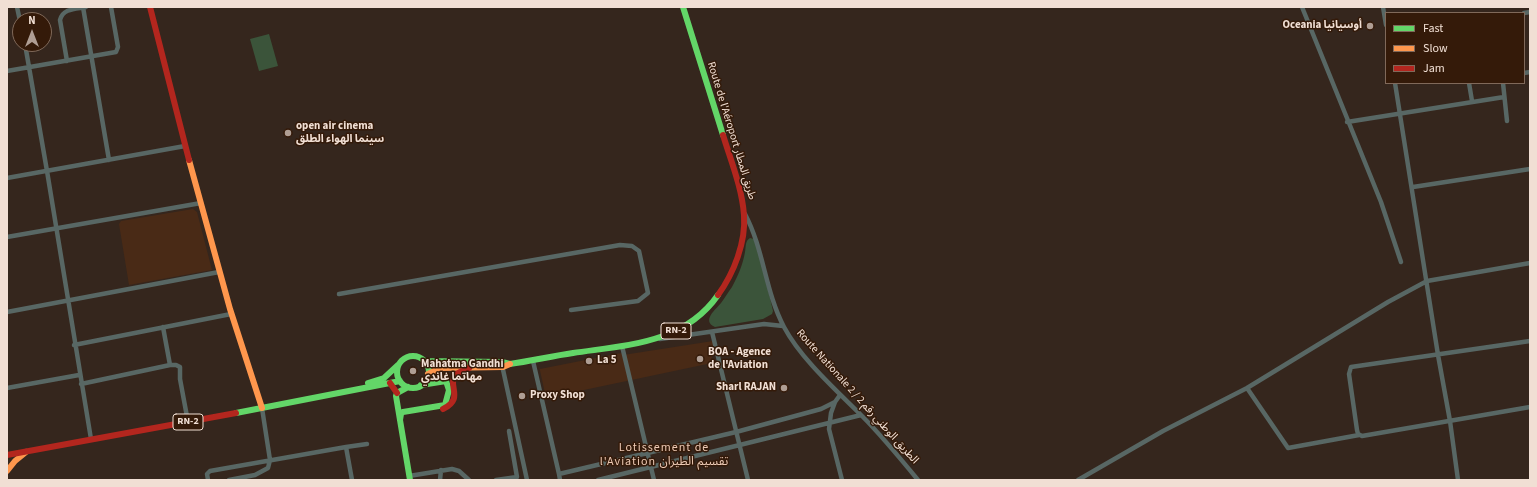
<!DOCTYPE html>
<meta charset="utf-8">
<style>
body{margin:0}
#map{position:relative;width:1537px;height:487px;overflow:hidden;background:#35261d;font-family:"Source Sans 3",sans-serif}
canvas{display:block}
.frame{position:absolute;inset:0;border:8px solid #f1dfd4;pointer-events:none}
.legend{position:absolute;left:1385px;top:12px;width:140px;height:72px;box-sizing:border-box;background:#341a09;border:1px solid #80695a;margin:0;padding:5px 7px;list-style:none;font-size:12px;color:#f1dfd4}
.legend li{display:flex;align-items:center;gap:8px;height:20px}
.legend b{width:20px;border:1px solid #80695a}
.north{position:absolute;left:12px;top:12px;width:40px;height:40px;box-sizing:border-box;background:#341a09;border:1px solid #80695a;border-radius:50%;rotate:0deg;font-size:11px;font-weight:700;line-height:16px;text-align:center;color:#f1dfd4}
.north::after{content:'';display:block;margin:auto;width:14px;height:18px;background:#af9e94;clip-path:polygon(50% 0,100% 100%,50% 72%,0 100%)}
</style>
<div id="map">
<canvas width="1537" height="487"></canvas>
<div class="frame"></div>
<ul class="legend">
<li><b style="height:5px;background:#63d668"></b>Fast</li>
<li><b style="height:5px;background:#ff974d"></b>Slow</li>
<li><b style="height:5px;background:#b3261e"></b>Jam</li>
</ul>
<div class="north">N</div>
</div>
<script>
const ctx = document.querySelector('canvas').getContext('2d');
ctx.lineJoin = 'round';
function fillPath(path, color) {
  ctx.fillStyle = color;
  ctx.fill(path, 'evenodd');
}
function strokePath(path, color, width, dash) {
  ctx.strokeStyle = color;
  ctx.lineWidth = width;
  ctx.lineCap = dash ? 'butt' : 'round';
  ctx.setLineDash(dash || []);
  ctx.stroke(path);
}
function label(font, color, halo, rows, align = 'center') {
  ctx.font = font + ' "Source Sans 3","Noto Sans Arabic",sans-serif';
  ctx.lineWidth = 3;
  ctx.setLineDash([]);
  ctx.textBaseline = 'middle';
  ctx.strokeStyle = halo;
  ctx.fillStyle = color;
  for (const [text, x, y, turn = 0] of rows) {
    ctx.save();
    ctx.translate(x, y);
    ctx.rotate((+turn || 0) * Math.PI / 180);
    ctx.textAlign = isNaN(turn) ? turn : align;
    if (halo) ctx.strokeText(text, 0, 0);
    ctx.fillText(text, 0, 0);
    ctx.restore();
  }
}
fillPath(new Path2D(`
 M193 209 197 212 212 270 129 285 119 224 121 221Z
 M713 341 716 350 711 359 712 363 546 398 539 366 540 369 621 353 623 355Z`), '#492a16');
fillPath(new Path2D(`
 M269 34 278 66 259 71 250 39Z
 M750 238 754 239 759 250 773 311 772 314 763 319 715 327C701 321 716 309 721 303 725 298 728 292 732 287 738 276 743 264 745 252 746 246 745 241 750 238Z`), '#3b543a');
strokePath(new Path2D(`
 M17 7 20 21
 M83 7 109 160
 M1302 7 1381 202 1401 262
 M1383 7 1386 25
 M1524 13 1530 12
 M25 44 47 171 91 439
 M67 61 60 20C63 8 76 9 86 7
 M7 71 116 52 118 47 111 7
 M1524 73 1530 72
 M1395 83 1438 355 1450 421 1458 480
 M1469 83 1472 101
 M1503 83 1507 121
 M1347 122 1504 97
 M7 178 185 146
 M1413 187 1530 169
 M745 214C764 250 765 291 784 327 801 359 836 390 862 416 882 436 900 458 918 480
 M7 237 201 203
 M339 294 620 245 632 246 639 251 648 293 638 301 571 310
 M7 312 219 272
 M712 332 748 480
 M660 339 764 324 783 326
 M1530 341 1351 367 1349 374 1357 430 1358 434 1362 436 1530 407
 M74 345 231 314
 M622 346 654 480
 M533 361 559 474 736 432 821 409 835 402 840 395
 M170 365H176L180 367V379L188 422
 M502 365 527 480
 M81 384 170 365 163 327
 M7 388 79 375
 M1247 388 1288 448 1359 435
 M835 402 831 413 829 429 842 480
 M346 447 367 444
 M559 474 560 480
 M409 476 452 469 459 471 469 480
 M208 480 207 474 210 471 346 447 352 480
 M229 480 255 475 268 468 270 460 262 408
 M440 480 441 470
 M496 480 517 477 509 431
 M598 480 861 415
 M1078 480 1163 431 1247 388 1388 302 1427 281 1530 263`), '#586764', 4.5);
strokePath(new Path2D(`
 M683 7 723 135
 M397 372a16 16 0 1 1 32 0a16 16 0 1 1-32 0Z
 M424 361 502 362 510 364C531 361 552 356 573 353 626 345 684 344 718 295
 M368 383 384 378 398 365
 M408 387 397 393 396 396 410 480
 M236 413 400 381
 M400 420 401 414 403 412 445 405 449 390 446 381 421 385`), '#63d668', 6);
strokePath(new Path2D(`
 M189 160 230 309 262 408
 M428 374 440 368 503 367 510 364
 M7 471 15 461 26 452`), '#ff974d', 6);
strokePath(new Path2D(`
 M150 7 189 160
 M718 295C734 273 746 242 744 215 742 188 731 161 723 135
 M390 383 397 393
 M443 409C466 398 445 384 457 374 460 371 465 370 469 368
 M7 455 236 413`), '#b3261e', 6);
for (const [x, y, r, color] of [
 [1370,26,4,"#af9e94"],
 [288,133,4,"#af9e94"],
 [700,359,4,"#af9e94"],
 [589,361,4,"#af9e94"],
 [413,371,4,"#af9e94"],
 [784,388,4,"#af9e94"],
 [522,396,4,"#af9e94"]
]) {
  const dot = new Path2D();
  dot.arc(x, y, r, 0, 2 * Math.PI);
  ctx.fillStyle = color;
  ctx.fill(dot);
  strokePath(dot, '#341a09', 1.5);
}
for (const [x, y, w] of [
 [676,331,30],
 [188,422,30]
]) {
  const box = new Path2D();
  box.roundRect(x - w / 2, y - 8, w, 16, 3);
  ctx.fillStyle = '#341a09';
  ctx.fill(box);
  strokePath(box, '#f1dfd4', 1);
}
label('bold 10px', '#f1dfd4', null, [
 ["RN-2",676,331],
 ["RN-2",188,422]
]);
label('bold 11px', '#f1dfd4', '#341a09', [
 ["Oceania أوسيانيا",1362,26,"right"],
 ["open air cinema",296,127],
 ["سينما الهواء الطلق",296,140],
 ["BOA - Agence",708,353],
 ["de l'Aviation",708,366],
 ["La 5",597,361],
 ["Mahatma Gandhi",421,365],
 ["مهاتما غاندي",421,378],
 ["Sharl RAJAN",776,388,"right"],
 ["Proxy Shop",530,396]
], 'left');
label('11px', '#f1dfd4', '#341a09', [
 ["Route de l'Aéroport طريق المطار",731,131,73],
 ["Route Nationale 2 / الطريق الوطني رقم 2",857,397,48]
]);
ctx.letterSpacing = '1px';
label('12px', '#edcab5', '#341a09', [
 ["Lotissement de",664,448],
 ["l'Aviation تقسيم الطيران",664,462]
]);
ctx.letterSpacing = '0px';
</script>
